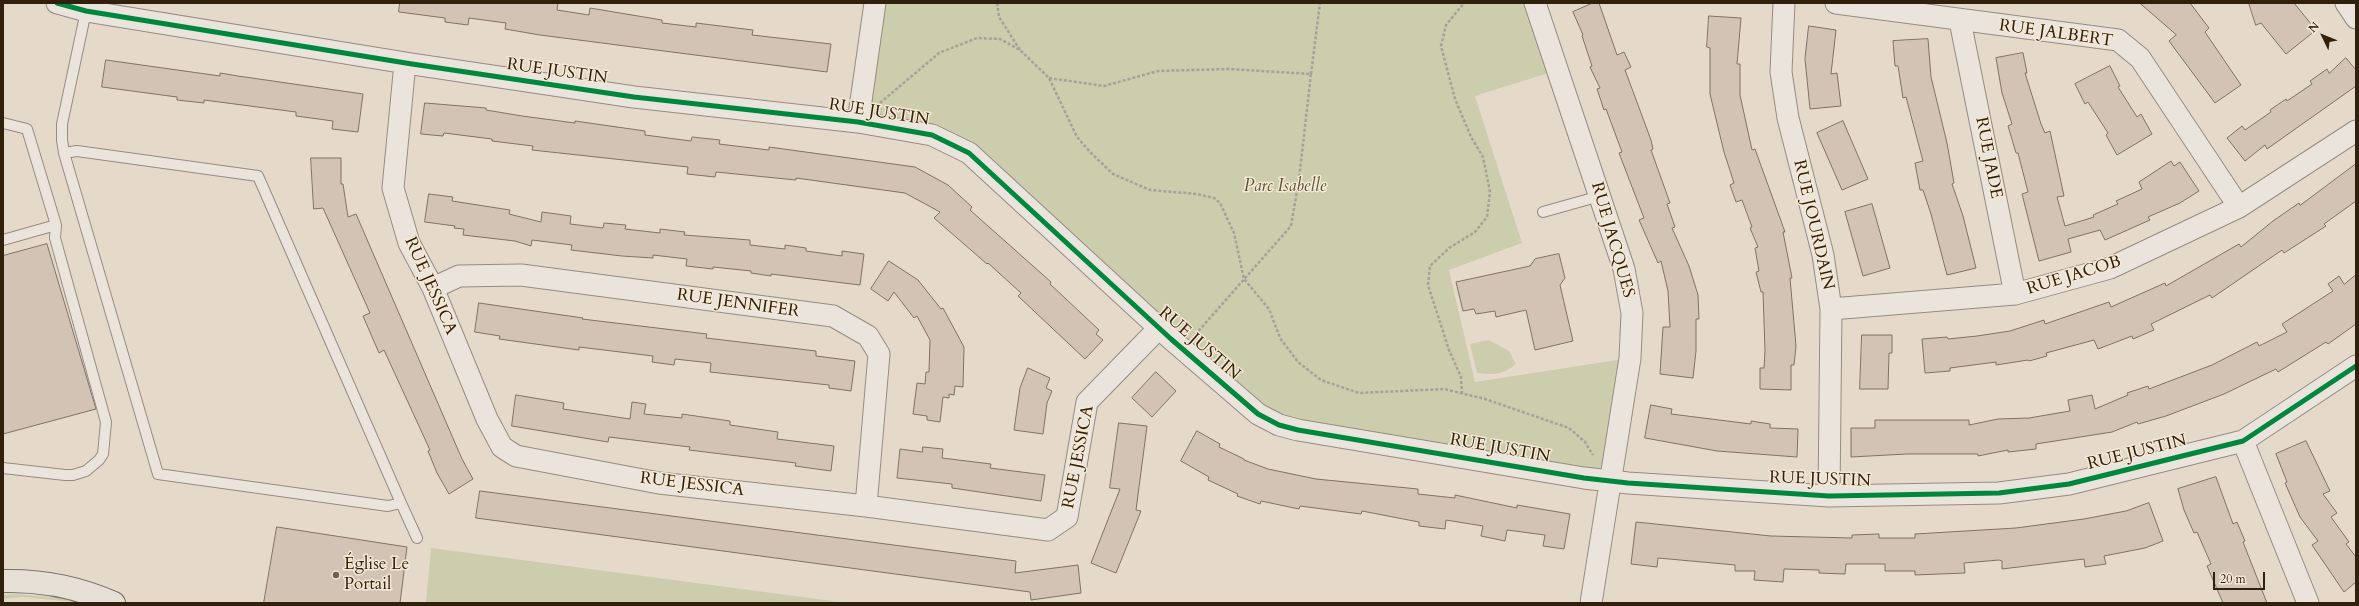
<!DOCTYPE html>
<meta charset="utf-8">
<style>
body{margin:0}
#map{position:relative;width:2359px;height:606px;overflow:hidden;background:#e5daca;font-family:Cardo,serif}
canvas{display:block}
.frame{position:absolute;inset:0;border:4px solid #30200c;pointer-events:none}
.north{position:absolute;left:2303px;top:16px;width:40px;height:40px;-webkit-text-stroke:3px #f5e9d5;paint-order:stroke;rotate:313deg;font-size:11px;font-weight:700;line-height:16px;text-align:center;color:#30200c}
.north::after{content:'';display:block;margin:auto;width:14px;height:18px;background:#30200c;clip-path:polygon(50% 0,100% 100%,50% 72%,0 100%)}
.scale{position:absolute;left:2213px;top:572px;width:52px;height:18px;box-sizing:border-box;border:2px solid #30200c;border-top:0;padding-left:5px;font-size:12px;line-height:14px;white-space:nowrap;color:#30200c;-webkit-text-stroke:3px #f5e9d5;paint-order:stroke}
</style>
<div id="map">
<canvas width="2359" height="606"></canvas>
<div class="frame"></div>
<div class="north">N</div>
<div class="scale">20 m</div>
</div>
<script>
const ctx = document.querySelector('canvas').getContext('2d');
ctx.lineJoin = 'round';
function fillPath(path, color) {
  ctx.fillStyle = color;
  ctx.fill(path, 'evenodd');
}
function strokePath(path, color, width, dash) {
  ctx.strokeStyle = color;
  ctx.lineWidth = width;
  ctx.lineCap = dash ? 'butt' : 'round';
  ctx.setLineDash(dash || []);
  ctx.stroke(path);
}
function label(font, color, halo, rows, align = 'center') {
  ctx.font = font + ' Cardo,serif';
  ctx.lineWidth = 3;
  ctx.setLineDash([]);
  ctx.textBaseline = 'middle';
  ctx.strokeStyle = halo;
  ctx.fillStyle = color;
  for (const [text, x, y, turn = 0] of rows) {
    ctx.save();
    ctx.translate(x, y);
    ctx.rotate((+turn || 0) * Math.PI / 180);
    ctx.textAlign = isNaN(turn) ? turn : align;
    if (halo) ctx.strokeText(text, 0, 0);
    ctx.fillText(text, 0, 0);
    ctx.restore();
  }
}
fillPath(new Path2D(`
 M875 3H1537L1558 70 1475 96 1522 243 1449 270 1475 382 1630 358 1614 482 1302 423 1271 414 969 153 858 122Z
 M1489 340 1509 351 1516 364C1503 375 1493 375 1477 373L1470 344Z
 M431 548 848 603H426Z
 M16 594 65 598 85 603 22 597 3 599V595Z`), '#cccdac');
const building = new Path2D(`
 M400 3H558L557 10 589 15 590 8 662 20V23L696 27V23L753 30 752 35 831 44 827 72 540 35 505 29 506 23 469 18 468 25 445 22V18L399 12Z
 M1593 3H1599L1617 55 1624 52 1631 67 1625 70 1651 140 1653 149 1651 150 1670 203 1667 204 1675 227 1672 228 1689 266 1698 295 1699 319H1696V351L1693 378 1660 374 1663 327H1670L1668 291 1661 261 1658 263 1639 220 1644 218 1619 153 1622 152 1606 109 1604 110 1597 89 1600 88 1590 67 1592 66 1582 36 1583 35 1573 12Z
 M2140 3H2190L2209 28 2205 32 2241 85 2215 103 2169 41 2176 35Z
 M2249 3H2294L2316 30 2286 54 2261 23 2256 25Z
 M1709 16 1741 18 1737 64H1740V95L1752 150 1755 149 1785 232H1783L1792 278H1790L1796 346 1794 365H1791V390L1760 389V368H1764L1765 351 1763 292H1761L1756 272 1759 271 1755 248 1758 247 1750 228 1752 227 1742 200 1736 202 1730 185 1734 183 1724 152 1710 94V48L1707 47Z
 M1809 26 1836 30 1831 74 1837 73 1841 106 1810 109 1805 59Z
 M1928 39 1931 77 1947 143 1954 183 1952 184 1963 216 1976 268 1947 275 1931 214 1923 190H1920L1915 163 1923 161 1906 97 1903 98 1898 66H1895L1893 41Z
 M2023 53 2027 73H2025L2041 124 2045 133 2050 131 2064 196 2057 197 2065 226 2094 217 2093 215 2118 204 2116 201 2142 189 2139 182 2171 161 2174 166 2180 162 2199 191 2180 203 2148 217 2150 220 2105 240 2100 230 2068 239 2071 252 2039 261 2022 194 2028 192 2018 153H2016L2008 126 2012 124 2002 93 1996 58Z
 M2346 58 2356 70V86L2267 149 2265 145 2245 161 2227 138 2242 126 2245 130 2271 112 2270 110 2286 99 2287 101 2312 84 2310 81 2327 69 2329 73Z
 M106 60 220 76V73L238 76 363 94 358 132 332 129 333 121 296 116V112L204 100V103L177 100V97L102 87Z
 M2110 66 2120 86 2118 87 2137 117 2141 114 2152 134 2117 155 2106 135 2108 133 2088 102 2085 104 2075 84Z
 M425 103 486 108V110L522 116 575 123V121L645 131V135L691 141 692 137 720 140 719 144 769 150V147L915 167 948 185 972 207 970 210 1051 282 1050 284 1099 330 1096 334 1103 340 1085 359 1018 296 1021 293 988 263 987 264 934 218 940 212 905 193 796 178V180L716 172 715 177 687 174 688 167 532 150 533 146 492 141V139L444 133 443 136 421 134Z
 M1843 121 1868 179 1842 190 1817 133Z
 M311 158H341V184H343L348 217 356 214 462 459 473 479 449 494 437 473 428 451 430 450 384 350 379 353 363 316 370 313 323 208 314 209Z
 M2356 164V201L2324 224 2326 226 2284 253 2282 250 2212 298 2210 295 2151 324 2154 330 2133 339 2132 336 2098 349 2094 340 2046 353 2047 356 2029 361 2028 360 1996 365V362L1950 368V371L1925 373 1922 339 1947 337 1948 339 1977 336 2010 331 2044 320 2045 324 2109 302 2111 307 2165 283 2166 286 2239 244 2241 247 2273 221 2299 203 2300 205Z
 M429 194 453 197 452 201 510 210 509 214 541 222 542 212 571 216 570 224 603 228 604 223 626 225 625 229 660 233V229L685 232 684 235 750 240V245L785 249V245L806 248V251L842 256V251L864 254 860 285 771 274V276L751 273V271L713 267V269L686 266 687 259 653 255V258L622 256 571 250 572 245 532 240 531 246 515 241 463 235 464 229 454 228 455 226 425 222Z
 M1872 204 1890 268 1863 276 1845 212Z
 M47 244 96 409 3 434V256Z
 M1559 254 1565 278 1560 285 1573 341 1535 350 1526 310 1496 317 1495 311 1476 314 1474 309 1463 311 1456 282 1530 266 1535 259Z
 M889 261 918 280 941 309 943 308 964 347 963 387 955 386 954 395 949 394V398L943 397 940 422 927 420V416L913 414 917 383 925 384 926 372H929L930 340 917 316 914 318 894 292 888 301 871 289Z
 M2356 275V324L2328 344 2326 342 2278 372 2276 369 2224 394 2166 416 2138 424 2137 422 2112 432 2036 444V449L2008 452V450L1978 456V454H1907L1851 457V428H1875V420H1969V425L1998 419 2029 418 2070 411 2068 400 2092 395 2095 409 2128 395 2127 393 2148 386 2149 389 2212 365 2257 342 2259 346 2287 332 2282 324 2333 291 2328 284 2339 276 2344 284Z
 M479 303 583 318 582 319 707 334 706 338 816 351V356L855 361 851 391 829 388V385L710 372 711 363 675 359 674 365 652 362 653 356 579 347V350L499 339 500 336 475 332Z
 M1862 335H1892V353H1889L1888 389H1860Z
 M1028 368 1050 378 1046 388 1052 391 1047 403 1043 434 1014 430 1020 388Z
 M1156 372 1176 391 1152 417 1132 398Z
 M516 395 564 403 563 409 630 419 632 402 646 404 644 414 682 418V414L730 421V425L778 432 777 439 834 446 831 471 795 466 796 463 689 450 690 447 609 437 608 442 512 426Z
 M1651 405 1672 409 1671 414 1751 424V421L1770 424V428L1798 429 1797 457 1717 451 1645 438Z
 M1119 423 1147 426 1136 510 1141 511 1116 573 1091 563 1120 489 1110 488Z
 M1197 431 1220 444 1219 447 1244 459V460L1268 469 1316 479 1418 489V494L1455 498V495L1517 508V505L1570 514 1564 549 1543 546 1545 535 1507 530 1505 541 1481 536 1483 526 1446 520 1445 529 1419 526V522L1362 511 1361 514 1300 506 1299 509 1261 501 1260 504 1237 496 1238 494 1208 480 1209 477 1181 461Z
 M2306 441 2330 491 2323 494 2337 513 2331 517 2349 542 2346 544 2356 557V582L2344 592 2312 545 2318 541 2300 517 2285 483 2287 482 2276 454Z
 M923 447 943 449 942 458 991 464 990 468 1045 475 1041 501 952 488V484L897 478 900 449 922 452Z
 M2216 477 2233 524 2237 522 2245 541 2243 542 2267 603H2223L2207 566 2211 564 2197 532 2194 533 2184 510 2178 489Z
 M480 491 1016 561 1015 573 1078 565 1081 593 1031 600 1030 592 476 518Z
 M2149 503 2163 541 2145 548 2104 556 2106 564 2085 567 2084 559 2002 569V561L1999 560 1964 563 1965 573 1915 575V571H1885V564H1846L1845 574 1819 573V570L1784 569 1783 582 1754 580 1755 571H1735V565L1658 558 1657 567 1631 564 1636 522 1771 536 1852 538V535L1879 534V538H1915V534L2016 528 2084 519 2126 511Z
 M277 527 407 547 400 603H264Z`);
fillPath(building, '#d3c3b5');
strokePath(building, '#7b7368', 1);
const service = new Path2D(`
 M3 123 27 129 56 225 55 238 106 422 103 454 99 460 86 471 73 475H65L3 468
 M77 151 258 176 401 503 388 506 158 474 64 153Z
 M64 153 62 140V124L86 11
 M1543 212 1600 196
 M3 240 56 225
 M401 503 417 538`);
const minor = new Path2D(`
 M57 3 86 11 412 64 634 97 858 122 932 135 969 153 1171 339 1258 414 1279 425 1298 430 1584 478 1628 483 1829 496 1999 493 2069 484 2243 441 2356 366
 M1535 3 1624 269 1632 313 1630 358 1591 603
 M1784 3 1781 72 1788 118 1823 255 1831 309 1829 496
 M1836 3 2118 40 2140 58 2239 207
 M2346 3 2356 18
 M1960 21 2015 294
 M405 63 393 188 409 243 433 288 487 419 502 447 516 456 659 483 866 506 1048 530 1067 517 1087 402 1159 328
 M858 122 875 3
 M433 288 459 276 521 275 833 316 868 336 879 354 866 506
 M1831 309 2015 294 2110 268 2239 207 2356 131
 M2243 441 2308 603`);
const primary = new Path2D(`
 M3 581C41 580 78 587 114 603`);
strokePath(service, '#958c81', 12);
strokePath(minor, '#958c81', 23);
strokePath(primary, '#7b7368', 24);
strokePath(new Path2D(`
 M997 3 999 17 1020 50
 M1311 74 1320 3
 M1049 78 1104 86 1158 71 1229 69 1311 74 1299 179 1291 226 1195 335
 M880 103 939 53 977 38 1000 39 1020 50 1049 78 1077 137 1091 153 1113 174 1150 190 1197 194 1214 198 1220 203 1234 233 1244 279 1269 309 1280 338 1298 362 1321 380 1359 393 1444 389 1485 399 1569 428 1585 442 1593 455
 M1462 394 1461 377 1449 350 1428 285 1430 266 1449 248 1475 232 1487 217 1490 192 1483 157 1471 137 1455 99 1441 46 1446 25 1464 3`), '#a6a199', 2.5, [3, 2]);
strokePath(service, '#eae4dc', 10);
strokePath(minor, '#eae4dc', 21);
strokePath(primary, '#e6e0d7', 22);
strokePath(new Path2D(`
 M57 3 86 11 412 64 634 97 858 122 932 135 969 153 1171 339 1258 414 1279 425 1298 430 1584 478 1628 483 1829 496 1999 493 2069 484 2243 441 2356 366`), '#00873e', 5);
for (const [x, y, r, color] of [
 [336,575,4,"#6f614e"]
]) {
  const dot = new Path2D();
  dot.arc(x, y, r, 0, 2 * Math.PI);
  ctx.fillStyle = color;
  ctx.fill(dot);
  strokePath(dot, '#f5e9d5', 1.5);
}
label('17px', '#30200c', '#f5e9d5', [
 ["RUE JALBERT",2056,34,8],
 ["RUE JUSTIN",557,72,8],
 ["RUE JUSTIN",879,113,9],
 ["RUE JADE",1988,158,79],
 ["RUE JOURDAIN",1813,225,77],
 ["RUE JACQUES",1612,240,74],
 ["RUE JACOB",2074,276,-17],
 ["RUE JESSICA",430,286,66],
 ["RUE JENNIFER",738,304,8],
 ["RUE JUSTIN",1199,344,41],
 ["RUE JUSTIN",1500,449,10],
 ["RUE JUSTIN",2137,453,-14],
 ["RUE JESSICA",1079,457,-79],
 ["RUE JUSTIN",1820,480,2],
 ["RUE JESSICA",692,485,7]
]);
label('italic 17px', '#585135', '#f5e9d5', [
 ["Parc Isabelle",1285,187]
]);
label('17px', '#30200c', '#f5e9d5', [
 ["Église Le",344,565],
 ["Portail",344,585]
], 'left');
</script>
